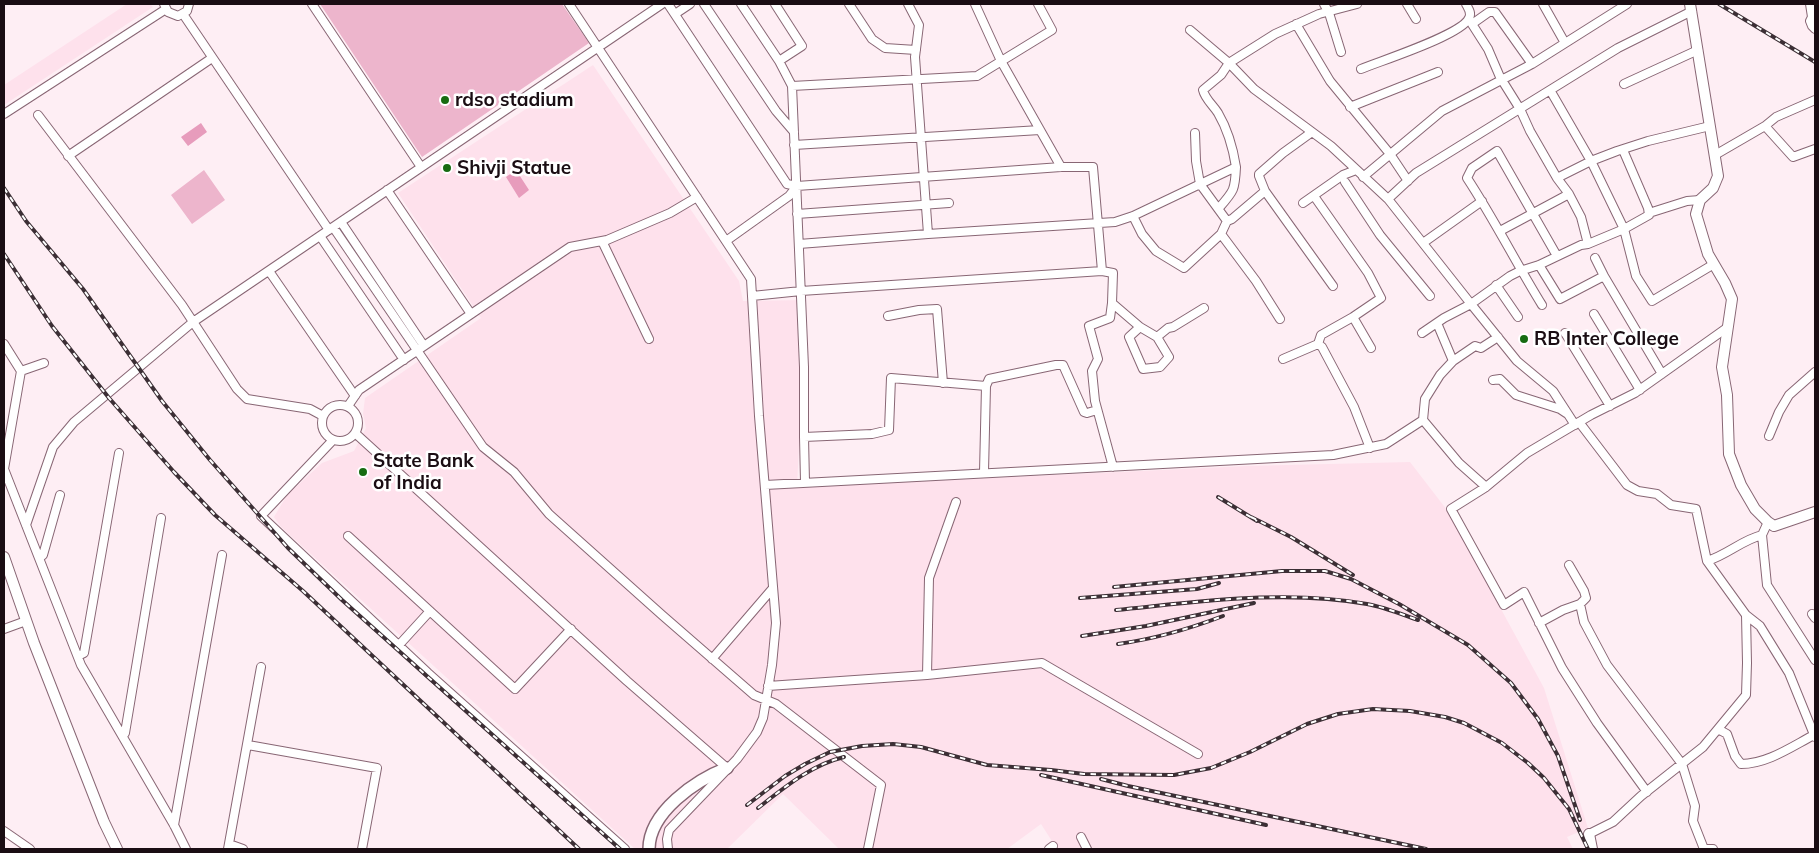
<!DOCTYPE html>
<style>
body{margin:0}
#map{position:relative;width:1819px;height:853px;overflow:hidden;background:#feeef4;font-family:Mulish,sans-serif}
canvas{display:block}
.frame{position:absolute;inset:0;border:5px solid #1a0d13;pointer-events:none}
</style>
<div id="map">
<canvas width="1819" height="853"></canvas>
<div class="frame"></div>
</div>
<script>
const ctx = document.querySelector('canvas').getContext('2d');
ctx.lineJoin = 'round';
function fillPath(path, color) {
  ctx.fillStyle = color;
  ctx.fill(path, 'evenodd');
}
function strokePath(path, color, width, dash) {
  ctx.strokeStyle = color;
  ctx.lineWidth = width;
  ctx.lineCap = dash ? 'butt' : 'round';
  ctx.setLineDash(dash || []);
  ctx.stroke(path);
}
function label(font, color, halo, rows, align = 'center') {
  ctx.font = font + ' Mulish,sans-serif';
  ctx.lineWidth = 5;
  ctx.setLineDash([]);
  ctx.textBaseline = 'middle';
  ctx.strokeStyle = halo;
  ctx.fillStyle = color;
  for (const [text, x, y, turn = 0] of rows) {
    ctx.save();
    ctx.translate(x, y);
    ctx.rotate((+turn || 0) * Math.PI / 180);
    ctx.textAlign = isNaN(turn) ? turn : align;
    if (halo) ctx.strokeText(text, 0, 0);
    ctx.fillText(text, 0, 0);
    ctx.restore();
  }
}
fillPath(new Path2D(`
 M127 4H150L153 7 4 105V85Z
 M593 65 739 281 743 301 806 300 797 487 1247 466 1410 462 1447 510 1544 688 1588 828 1567 837 1573 849H1057L1041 824 1007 849H839L783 794 727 849H635L281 527 274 517 287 495 322 463 354 451 366 428 363 414 365 398 481 318 398 193Z`), '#fee1ec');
fillPath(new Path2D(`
 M320 4H562L589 43 422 157Z
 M204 170 225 200 192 224 171 195Z`), '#edb5cc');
fillPath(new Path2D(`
 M201 123 207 132 188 146 181 137Z
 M516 170 529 190 519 198 506 177Z`), '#e79cbc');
const minor = new Path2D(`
 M164 4 168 12 178 16 187 11 189 4
 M312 4 421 167
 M569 4 751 279 759 416 776 623 772 665 763 718 757 732 737 759 669 830 667 839 668 849
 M668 4 787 184 797 186 1061 167H1093L1102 271
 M704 4 776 111 794 132
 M741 4 779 61 792 86 804 367V437
 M775 4 802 46 779 61
 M849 4 872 39 885 48 916 50
 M908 4 919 25 915 57 928 234
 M975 4 1001 61 1061 167
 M1324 4 1329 13 1341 52
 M1357 4 1319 14 1275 34 1229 63 1254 89 1331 146 1388 199 1471 304 1444 318 1422 333
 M1407 4 1416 19
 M1543 4 1565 43
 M1810 4 1812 17 1810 21 1812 26 1815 29
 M183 14 329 230
 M675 14 690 4
 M1296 24 1330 81 1390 154 1408 181
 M1532 64 1495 12H1489L1472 24 1488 49 1500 77 1520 109 1530 131 1557 178 1569 194 1581 217 1588 244
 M1361 69C1380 61 1462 35 1469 18 1472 13 1468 8 1466 4
 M1624 84 1698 50
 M792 86 977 76 1052 30 1038 4
 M1550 90 1591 161 1624 229 1649 215 1648 208 1623 150
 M1350 107 1438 72
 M4 114 166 9
 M38 115 182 305 237 389 247 399 310 409 323 416
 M1765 126 1776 117 1815 100
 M1312 132 1283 153 1259 174V176L1265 191 1333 286
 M1195 133 1196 161 1200 184 1227 221
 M794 145 1040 130
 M1715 155 1765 126 1793 157 1815 149
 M68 156 212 58
 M1363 177 1442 111 1532 64 1627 4
 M1557 178 1591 161 1617 151 1648 141 1710 126
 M1345 182 1380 235 1430 296
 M387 190 471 314
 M1314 196 1368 273 1381 298 1353 317 1321 335 1318 344
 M1388 199 1416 173 1618 48 1692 11 1690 9
 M1303 203 1343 175 1356 170
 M1219 208C1234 191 1235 190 1236 167
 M1649 213 1687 201 1700 200
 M797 214 949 203
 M1133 216 1142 234 1156 251 1184 268 1221 234 1227 221 1232 219 1265 191
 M341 222 424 346
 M333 227 483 447 514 472 549 514 662 615 754 695 776 704 881 785 868 849
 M1500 231 1569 194
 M1221 234 1256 281 1280 319
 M320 236 404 360
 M602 241 649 339
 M726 241 789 196 797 186
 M1423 243 1482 201
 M799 244 928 234 1115 222 1133 216 1236 167C1233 148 1228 130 1218 113 1213 105 1205 99 1203 90L1221 75 1229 63 1190 30
 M1595 258 1604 276 1662 374
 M1539 265 1560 299 1604 276
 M269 271 355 396
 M1496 285 1518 317
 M752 296 801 291 1102 271 1113 273 1112 303 1140 327 1157 337 1169 357 1160 367 1143 369 1129 337 1140 327
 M1112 303 1110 318 1089 326 1098 359 1092 371 1095 401 1113 467
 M1542 305C1516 263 1494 219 1467 178L1472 168 1497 151 1557 256
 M1594 314 1640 390
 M888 316 919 310 937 309 943 383
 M1353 317 1371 348
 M1565 333 1610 406
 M1157 337 1168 328 1173 327 1204 308
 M4 344 21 371 4 469 81 665 174 825 186 849
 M1283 359 1318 344 1322 347 1354 407 1370 448
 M1453 361 1475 346 1481 348 1498 337
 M21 371 44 363
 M1493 380 1500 379 1516 395 1560 409 1566 413
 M986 386 989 379 1056 365H1063L1084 412 1087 413 1097 410
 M322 423a18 18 0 1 1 36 0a18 18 0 1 1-36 0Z
 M348 406 359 390 570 247 607 240 670 213 697 197
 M1423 420 1425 399 1440 375 1453 361 1437 323
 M1579 422 1627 485 1638 491 1657 494 1671 505 1696 509 1707 561 1746 615
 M1575 425 1553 391 1517 361 1471 304 1510 276 1520 271 1539 265 1581 245 1588 244 1624 229 1636 276 1652 301 1714 264
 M355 433 627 681 727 768
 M1769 436 1779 412 1789 395 1815 372
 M333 440 261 516 428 673 625 849
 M805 482 804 437 872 434 889 430 891 378 986 386 984 472
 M765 485 1333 455 1386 444 1423 420 1459 463 1486 487
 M1768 522 1762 535 1767 585 1815 660
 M26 525 53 447 74 422 193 322 662 4
 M348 536 515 689 571 629
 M39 558 43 555 60 495
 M1707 561C1727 555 1742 540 1762 535
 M1580 604 1584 622 1607 665 1682 764 1695 806 1693 821 1704 849H1713
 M1812 614 1815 618
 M1539 623 1563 610 1580 604 1586 598 1584 591 1569 565
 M4 629 26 621
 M399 645 430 611
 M78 656 84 653 119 453
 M712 659 773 588
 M927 675 929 578 956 502
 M768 686 927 675 1042 663 1198 754
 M1718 729 1727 734 1735 756 1741 764C1767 764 1791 747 1814 735
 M123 736 125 733 161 518
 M248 745 377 768 362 849
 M1647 792 1597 723 1562 668 1524 592 1504 605 1451 509 1486 487 1527 453 1591 415 1635 393 1728 327
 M174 825 222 555
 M4 831 30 849
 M1589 834 1613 822 1641 796 1703 747 1746 695 1747 663 1746 615 1760 626 1789 673 1815 737
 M1081 837 1087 849
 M229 844 243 849
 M228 849 261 667
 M1049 849 1053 846`);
const tertiary = new Path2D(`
 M1690 4 1718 176 1713 188 1700 200 1696 214 1708 254 1725 283 1732 299 1722 367 1727 395 1729 454 1741 485 1755 509 1768 522 1774 526 1815 512
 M4 557 34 643 104 822 117 849
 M1589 834 1592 849`);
const secondary = new Path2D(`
 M649 849C649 812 696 780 727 768`);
strokePath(minor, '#886674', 10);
strokePath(tertiary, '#886674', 12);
strokePath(secondary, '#886674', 14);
strokePath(minor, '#fff', 8);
strokePath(tertiary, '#fff', 10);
strokePath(secondary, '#fff', 11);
const rail = new Path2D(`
 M1719 4 1815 62
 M4 188 26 221 83 289 162 401 210 460 288 548 342 600 620 849
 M4 254 52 326 109 398 174 472 215 515 303 591 579 849
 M1218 497 1257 521
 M1251 517 1291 537 1353 575
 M1114 587 1282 571H1325L1351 579 1399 604 1468 645 1511 683 1538 719 1558 756 1580 820
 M1080 598 1197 589 1219 583
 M1116 610C1198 602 1285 589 1367 604 1384 607 1401 614 1418 620
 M1082 636 1146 626 1254 603
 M1118 644C1154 639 1189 629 1223 616
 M1041 775 1266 825
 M1101 779 1128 786 1426 849
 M747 805 785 776 805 764 830 752 862 746 893 744 921 747 987 765 1051 770 1084 774 1174 775 1211 768 1250 752 1307 724 1338 714 1373 709 1410 711 1445 717 1464 723 1502 743 1528 763 1544 778 1569 809 1588 849
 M758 808C785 787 811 765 844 757`);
strokePath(rail, '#3c2f35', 4);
strokePath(rail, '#fff', 2, [5.5]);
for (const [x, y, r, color] of [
 [445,100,5,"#176b11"],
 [447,168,5,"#176b11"],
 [1524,339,5,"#176b11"],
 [363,472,5,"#176b11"]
]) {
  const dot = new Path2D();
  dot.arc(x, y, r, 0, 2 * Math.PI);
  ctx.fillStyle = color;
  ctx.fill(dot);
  strokePath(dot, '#fff', 2);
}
label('bold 19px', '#1a0d13', '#fff', [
 ["rdso stadium",455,100],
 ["Shivji Statue",457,168],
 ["RB Inter College",1534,339],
 ["State Bank",373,461],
 ["of India",373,483]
], 'left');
</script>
